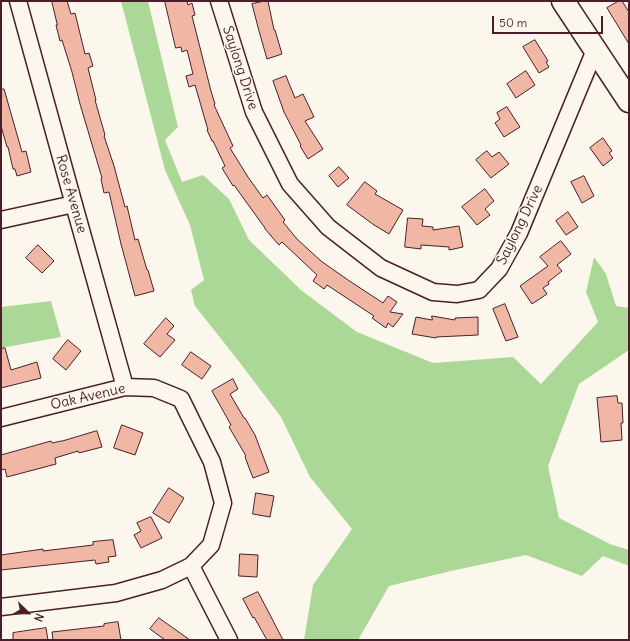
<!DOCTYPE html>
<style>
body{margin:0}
#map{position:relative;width:630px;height:641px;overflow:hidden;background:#fbf7ec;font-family:Delius,sans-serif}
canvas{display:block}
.frame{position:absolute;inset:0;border:2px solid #4a1f2b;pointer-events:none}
.north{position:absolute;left:8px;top:593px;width:40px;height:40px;-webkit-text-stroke:3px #fbf7ec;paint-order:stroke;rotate:113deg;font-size:11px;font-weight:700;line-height:16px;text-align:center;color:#4a1f2b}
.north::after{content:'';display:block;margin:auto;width:14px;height:18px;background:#4a1f2b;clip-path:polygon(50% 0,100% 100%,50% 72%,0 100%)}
.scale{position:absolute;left:492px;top:16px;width:111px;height:18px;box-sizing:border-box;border:2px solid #4a1f2b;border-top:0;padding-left:5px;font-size:12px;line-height:14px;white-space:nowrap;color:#4a1f2b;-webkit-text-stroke:3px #fbf7ec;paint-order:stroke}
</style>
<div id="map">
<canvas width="630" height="641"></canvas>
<div class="frame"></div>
<div class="north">N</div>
<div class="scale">50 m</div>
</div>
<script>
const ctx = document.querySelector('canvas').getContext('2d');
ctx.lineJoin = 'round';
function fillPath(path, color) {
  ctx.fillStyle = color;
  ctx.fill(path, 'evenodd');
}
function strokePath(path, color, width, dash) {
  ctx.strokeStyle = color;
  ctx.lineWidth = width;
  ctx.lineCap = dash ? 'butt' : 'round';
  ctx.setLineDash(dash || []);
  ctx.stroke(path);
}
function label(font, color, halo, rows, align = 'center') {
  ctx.font = font + ' Delius,sans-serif';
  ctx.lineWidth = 3;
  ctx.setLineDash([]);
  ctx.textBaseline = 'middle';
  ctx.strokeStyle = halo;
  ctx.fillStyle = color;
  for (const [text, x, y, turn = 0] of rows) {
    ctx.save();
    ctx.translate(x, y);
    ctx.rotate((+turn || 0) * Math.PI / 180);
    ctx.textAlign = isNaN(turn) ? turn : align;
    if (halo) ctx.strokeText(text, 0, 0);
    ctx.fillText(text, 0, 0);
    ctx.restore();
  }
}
fillPath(new Path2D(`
 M121 1H148L178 127 165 140 182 182 203 175 229 199 249 240 301 290 357 332 433 363 513 357 541 384 598 322 586 292 594 257 606 274 616 306 629 308V350L579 384 548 466 559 518 610 544 629 550V566L603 556 582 576 526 555 451 571 389 586 358 640H304L313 585 352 529 310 477 281 417 237 359 195 306 191 290 204 280 190 225 165 170Z
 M51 301 61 337 1 348V307Z`), '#abd897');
const building = new Path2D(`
 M52 1H67L71 14 75 13 85 54 89 53 93 66 88 68 96 100H95L105 135 104 136 114 166 125 207 127 206 135 240 138 239 147 270H148L154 291 135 296 121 244 109 192 104 193 101 179 102 178 80 104 72 72 62 40 60 41 56 25H57Z
 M165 1H187L188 5 192 3 195 15 192 16 211 91 215 104 214 105 233 146 230 148 248 177 263 198 267 195 285 220 283 222 297 239 321 261 348 280 383 303 388 296 397 302 390 312 403 314 393 327 388 323 386 328 372 318 374 316 327 285 324 289 313 281 317 275 282 242 279 245 265 229V228L234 185 233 186 222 168 225 166 213 141H212L207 130H208L195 85 189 87 186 76 193 74 187 50 182 52 181 47 176 48Z
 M265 1H268L274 30H275L282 54 267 59 259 31 252 4Z
 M619 1H622L629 12V44L607 8Z
 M535 40 548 61 546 62 549 67 539 73 523 47Z
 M526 71 535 85 516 98 507 84Z
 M286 76 295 98 303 94 314 117 305 121 323 149 308 159 300 146 301 145 284 112 273 81Z
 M1 89H4L22 152 26 151 31 172 17 176 15 169H13L8 147H7L1 126Z
 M507 107 520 127 504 137 495 123 500 119 497 113Z
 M603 138 612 151 609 153 613 158 603 166 590 148Z
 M487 151 492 157 499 152 509 164 491 178 476 160Z
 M339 167 349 178 338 187 329 176Z
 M584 176 594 196 582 203 571 182Z
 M365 182 377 191 375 194 403 210 389 234 374 225 347 205Z
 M485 189 494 201 485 209 490 215 477 225 462 207Z
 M568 212 578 227 566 235 556 221Z
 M408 218 423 219 422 226 433 227V230L459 226 463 247 449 250V247L421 245V249L405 247Z
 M561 241 571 254 557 265 562 271 548 282 549 284 543 288 547 294 532 304 520 286 548 266 540 257Z
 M38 245 54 261 42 273 26 258Z
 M505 304 518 337 506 341 493 309Z
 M432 316 455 320V318L478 317V335L436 337V338L412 334 416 317 432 320Z
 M166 318 174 326 167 334 175 340 160 357 144 344Z
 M68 340 81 351 66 370 53 359Z
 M5 348 11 370 37 362 41 378 1 388V349Z
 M191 352 211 366 202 379 182 365Z
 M233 379 238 389 230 394 244 418H245L255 435 269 472 253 478 245 457 246 456 229 427 231 425 212 391Z
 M617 396 618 403H622L623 423H621L622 440 601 442 597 398Z
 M122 425 143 433 135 455 114 448Z
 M97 431 102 447 79 453 78 451 55 458 56 464 7 477 5 469 1 470V455L51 441 52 443 61 441H62Z
 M169 488 184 498 169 523 153 513Z
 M256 493 274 496 270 517 253 514Z
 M151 517 162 538 141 548 134 535 141 531 137 523Z
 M113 540 116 556 108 557 109 562 96 564 95 560 1 570V555L43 549V551L93 545V542Z
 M240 554 258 555 257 577 239 576Z
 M258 592 268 611 283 640H267L254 617 253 618 243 599Z
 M159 618 190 640H165L150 629Z
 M118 622 121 640H53L52 632 104 626V624Z
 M46 628 48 640H13V633Z`);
fillPath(building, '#efb7a4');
strokePath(building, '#4a1f2b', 1);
const street = new Path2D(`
 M18 1 73 201 125 387
 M219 1 254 112 290 184 328 227 381 268 433 292 457 294 479 290 499 269 519 233 595 50
 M1 220 74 204
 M1 418 125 387 154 388 181 399 212 462 223 503 211 545 191 566 162 580 116 593 1 607
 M191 566 229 640`);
const secondary = new Path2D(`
 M563 1 629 101`);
strokePath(street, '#4a1f2b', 19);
strokePath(secondary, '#4a1f2b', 25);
strokePath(street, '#fbf7ec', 16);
strokePath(secondary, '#fbf7ec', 22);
label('14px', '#4a1f2b', '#fbf7ec', [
 ["Saylong Drive",240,68,72],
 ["Rose Avenue",71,194,74],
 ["Saylong Drive",520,225,-64],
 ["Oak Avenue",88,397,-13]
]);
</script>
